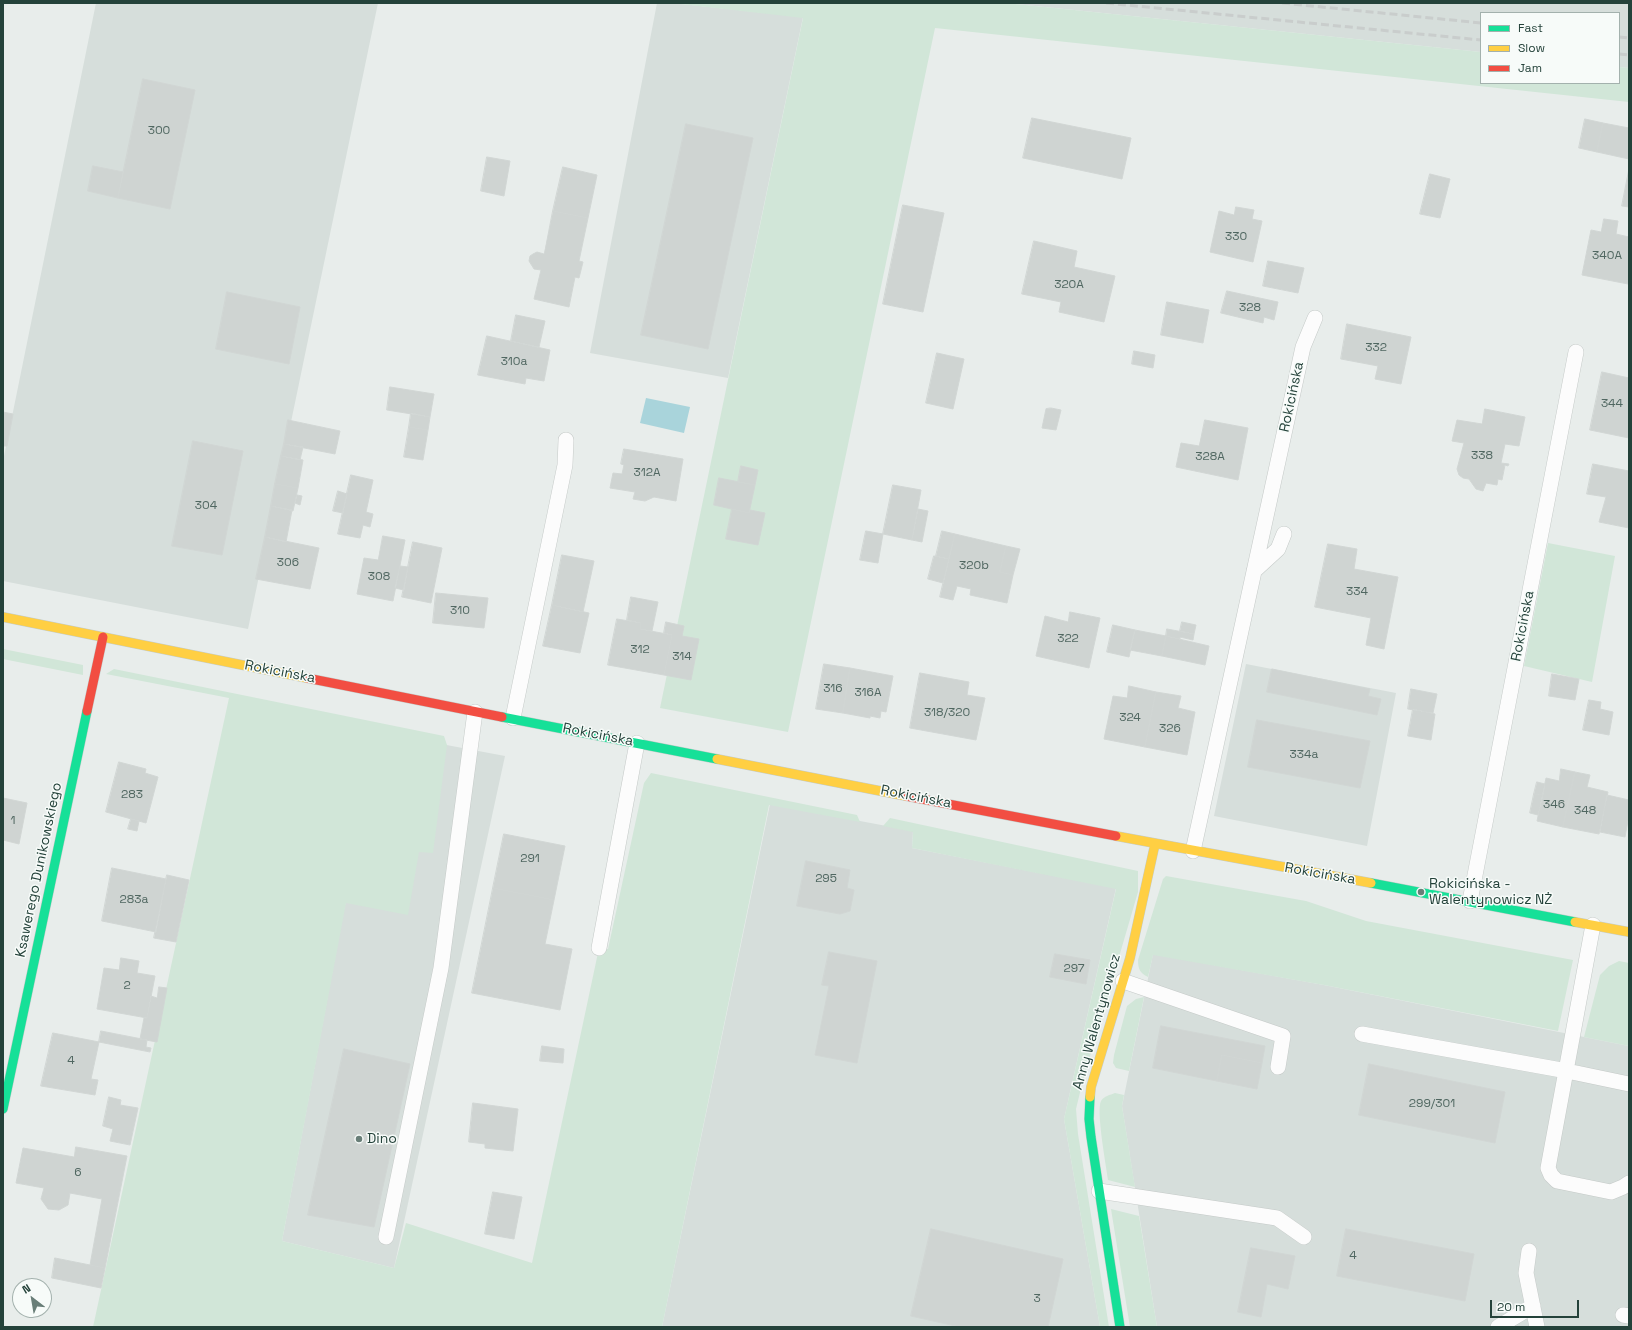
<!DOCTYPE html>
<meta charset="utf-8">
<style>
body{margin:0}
#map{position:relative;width:1632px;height:1330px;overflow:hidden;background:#e8edeb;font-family:"Space Grotesk",sans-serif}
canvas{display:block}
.frame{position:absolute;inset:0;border:4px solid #24423a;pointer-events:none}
.legend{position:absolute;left:1480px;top:12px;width:140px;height:72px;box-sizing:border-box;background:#f7fbf9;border:1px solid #a3b1ad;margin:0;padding:5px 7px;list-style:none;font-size:12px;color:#24423a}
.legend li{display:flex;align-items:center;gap:8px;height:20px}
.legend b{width:20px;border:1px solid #a3b1ad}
.north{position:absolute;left:12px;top:1278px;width:40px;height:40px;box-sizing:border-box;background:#f7fbf9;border:1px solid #a3b1ad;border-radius:50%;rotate:329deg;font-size:11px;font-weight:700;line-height:16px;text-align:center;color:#24423a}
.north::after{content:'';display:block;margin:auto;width:14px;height:18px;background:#697e78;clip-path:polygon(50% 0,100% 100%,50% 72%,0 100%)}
.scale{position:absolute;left:1490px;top:1300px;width:89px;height:18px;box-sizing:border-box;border:2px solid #24423a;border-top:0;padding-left:5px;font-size:12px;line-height:14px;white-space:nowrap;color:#24423a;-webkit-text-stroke:3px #f7fbf9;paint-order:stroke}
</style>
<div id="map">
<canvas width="1632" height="1330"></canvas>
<div class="frame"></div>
<ul class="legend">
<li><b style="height:5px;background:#16e098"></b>Fast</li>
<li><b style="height:5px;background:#ffcf43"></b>Slow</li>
<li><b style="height:5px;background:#f24e42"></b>Jam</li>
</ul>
<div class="north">N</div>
<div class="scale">20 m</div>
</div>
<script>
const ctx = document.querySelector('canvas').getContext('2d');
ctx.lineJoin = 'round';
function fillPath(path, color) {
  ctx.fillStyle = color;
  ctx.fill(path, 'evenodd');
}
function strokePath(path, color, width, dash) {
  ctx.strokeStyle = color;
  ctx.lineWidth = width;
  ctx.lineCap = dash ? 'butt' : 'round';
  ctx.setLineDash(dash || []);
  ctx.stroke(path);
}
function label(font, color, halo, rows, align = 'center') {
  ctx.font = font + ' "Space Grotesk",sans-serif';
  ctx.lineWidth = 3;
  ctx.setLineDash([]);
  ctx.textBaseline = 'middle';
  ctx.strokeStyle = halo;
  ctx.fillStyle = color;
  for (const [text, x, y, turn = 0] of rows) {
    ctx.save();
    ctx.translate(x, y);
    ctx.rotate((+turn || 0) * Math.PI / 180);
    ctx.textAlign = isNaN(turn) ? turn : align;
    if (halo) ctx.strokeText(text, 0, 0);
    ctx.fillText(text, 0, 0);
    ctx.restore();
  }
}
fillPath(new Path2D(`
 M96 3H378L248 629 3 581V461Z
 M657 3H672L803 17 728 378 590 353Z
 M1006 3H1629V68L1619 67V13H1481V52Z
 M1246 664 1396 693 1367 846 1214 816Z
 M388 734 505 756 394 1268 282 1241 344 909Z
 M770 804 913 831 912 848 1116 888 1064 1119 1100 1327H662Z
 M1153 954 1324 985 1629 1046V1327H1157L1122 1106Z`), '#d6dedb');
fillPath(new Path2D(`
 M672 3H1006L1481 52V83H1619V67L1629 68V102L935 28 788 732 660 708 803 18Z
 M1548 543 1615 556 1592 682 1524 666Z
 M3 649 83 665V675L3 659Z
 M114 669 444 736 447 745 433 853 419 852 408 915 346 903 282 1241 394 1268 406 1223 532 1263 599 948 608 949 644 783 651 773 857 815 860 822 769 805 662 1327H93L229 698 106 674Z
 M890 818 1138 871V892L1083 1080 1076 1109 1078 1134 1109 1327H1100L1064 1119 1116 889 912 848 913 832 883 826Z
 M1166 876 1306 901 1366 921 1573 960 1558 1031 1324 985 1153 955 1148 977C1140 973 1138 969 1138 960L1163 879Z
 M1619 961 1629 963V1046L1584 1037 1600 975 1609 966Z
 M1144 997 1129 1071 1116 1068 1113 1063 1114 1055 1127 1006 1136 999Z
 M1115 1093 1124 1095 1122 1106 1135 1187 1108 1180C1106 1165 1096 1111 1101 1101 1104 1096 1110 1095 1115 1093Z
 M1111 1209 1139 1216 1157 1327H1130Z`), '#d1e6d8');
fillPath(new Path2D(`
 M646 398 690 407 684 433 640 423Z`), '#a9d4db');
const building = new Path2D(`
 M143 79 195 90 170 209 118 198Z
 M1032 118 1131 138 1122 179 1023 158Z
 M1585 119 1603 123 1597 152 1579 148Z
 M1603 123 1629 128V159L1597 152Z
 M686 124 753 138 708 349 641 335Z
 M487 157 510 161 504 196 481 191Z
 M93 166 123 172 118 198 88 191Z
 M563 167 597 175 588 218 553 211Z
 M1629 169V207L1622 206Z
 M1430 174 1450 179 1440 218 1420 214Z
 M903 205 944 213 923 312 883 304Z
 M1236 207 1254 210 1252 219 1262 221 1253 262 1210 252 1219 211 1234 215Z
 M553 211 588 218 579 261 583 262 579 278 575 277 569 307 534 299 541 270 534 269 529 261 530 256 533 254 537 252 544 254Z
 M1604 219 1618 221 1616 234 1629 237 1628 284 1582 275 1591 230 1601 232Z
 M1034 241 1077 251 1074 267 1115 276 1104 322 1059 312 1061 302 1022 294Z
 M1268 261 1304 268 1298 293 1263 286Z
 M1227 291 1278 302 1274 320 1264 317 1263 323 1221 313Z
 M227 292 300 307 289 364 216 349Z
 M1167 302 1209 310 1203 343 1161 335Z
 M516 315 545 321 539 347 511 341Z
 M1347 324 1411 337 1401 384 1375 379 1378 366 1341 359Z
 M487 336 550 350 544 381 526 378 525 384 478 375Z
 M1134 351 1155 355 1153 368 1132 364Z
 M937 353 964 359 953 409 926 403Z
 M1602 372 1629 378V438L1590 430Z
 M390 387 434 394 430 417 387 410Z
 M1051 408 1061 410 1056 430 1042 428 1046 409Z
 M1485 409 1525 417 1519 446 1505 444 1501 463 1509 464 1508 466 1505 465 1502 480 1498 479 1497 485 1486 483 1483 491 1476 489 1469 479 1463 478 1459 475 1457 469 1464 443 1452 441 1457 420 1482 424Z
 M3 412 13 414 7 446H3Z
 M411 413 430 417 428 430 409 427Z
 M288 420 340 431 335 454 284 444Z
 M1205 420 1248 428 1238 480 1176 467 1181 443 1199 446Z
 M409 427 428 430 423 460 404 457Z
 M193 441 243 451 222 555 172 546Z
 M284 444 303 447 300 460 281 456Z
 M624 449 683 459 676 501 654 497 645 501 633 499 635 492 610 488 613 473 622 474 624 465 621 464Z
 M281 456 303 460 298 488 275 484Z
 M1593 464 1629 471V528L1599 522 1606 497 1587 494Z
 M741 466 758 470 755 485 738 482Z
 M351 475 373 480 366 512 373 514 370 527 363 525 360 538 338 534Z
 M719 478 755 485 749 513 714 505Z
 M275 484 298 488 293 511 271 506Z
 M893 485 921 490 912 540 883 534Z
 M338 491 347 494 343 513 333 511Z
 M297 495 302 496 300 505 295 503Z
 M271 506 292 510 286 542 265 537Z
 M732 509 749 513 750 510 765 513 758 545 726 539Z
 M918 509 928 511 922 542 912 540Z
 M866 531 883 534 878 563 860 560Z
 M942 531 955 534 949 559 936 556Z
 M955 534 1006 546 1000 572 1013 575 1007 603 970 595 971 589 957 586 953 600 940 597Z
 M383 536 405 540 393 601 357 594 364 558 378 560Z
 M265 537 319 548 310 589 256 579Z
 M413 542 442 548 431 603 402 597Z
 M1328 544 1357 549 1354 569 1398 577 1384 649 1366 645 1371 618 1315 607Z
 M1006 546 1020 549 1013 575 1000 572Z
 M562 555 594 561 583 612 552 605Z
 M934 556 949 559 943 583 928 579Z
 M400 566 408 567 404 590 395 588Z
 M436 593 488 598 484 628 433 623Z
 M631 597 658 602 652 631 640 629 641 623 627 620Z
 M552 605 589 613 580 653 543 646Z
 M1070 612 1100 618 1089 668 1036 656 1045 616 1068 622Z
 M617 619 641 623 640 629 672 635 664 675 608 665Z
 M666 622 684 626 682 636 699 639 691 680 664 675 672 635 664 633Z
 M1182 622 1196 625 1194 634 1180 631Z
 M1113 625 1135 630 1129 657 1107 652Z
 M1167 629 1194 634 1193 640 1180 637V639L1166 636Z
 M1135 630 1166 636 1162 656 1130 650Z
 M1166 636 1209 646 1205 665 1162 656Z
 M824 664 850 668 843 713 816 709Z
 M850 668 893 676 886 712 881 711 880 718 870 716V718L843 713Z
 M1272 669 1370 689 1368 696 1381 699 1377 715 1267 692Z
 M920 673 969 682 967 695 985 698 976 740 910 728Z
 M1552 674 1579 679 1575 700 1549 696Z
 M1129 686 1156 692 1145 747 1104 739 1113 696 1127 698Z
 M1411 689 1437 694 1433 713 1408 709Z
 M1156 692 1181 696 1178 708 1195 712 1187 755 1145 747Z
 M1589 700 1601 702 1600 709 1613 712 1609 735 1583 730Z
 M1413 709 1435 714 1431 740 1408 736Z
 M1257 720 1370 741 1360 788 1248 767Z
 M119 762 146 769 145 773 158 777 146 823 106 812Z
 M1561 769 1575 772 1563 827 1537 821 1546 778 1559 781Z
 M1575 772 1590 775 1587 787 1608 792 1599 834 1563 827Z
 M1537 782 1545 784 1543 795 1534 794Z
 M1534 794 1543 795 1538 815 1530 813Z
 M1607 795 1629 800V815L1625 837 1600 832Z
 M3 798 27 803 19 844 3 840V842Z
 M131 819 139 821 137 831 128 829Z
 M504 834 565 846 554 900 493 888Z
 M806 861 850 870 847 888 854 890 850 911 840 914 797 906Z
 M112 868 166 879 156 932 102 921Z
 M167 875 189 880 176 942 154 938Z
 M493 888 554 900 545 944 572 949 560 1010 472 993Z
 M829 952 877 961 857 1063 815 1055 829 986 822 985Z
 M1055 954 1090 960 1086 984 1050 977Z
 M121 958 139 961 137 973 155 976 147 1018 97 1009 104 968 119 970Z
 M159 987 167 988 157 1042 140 1039 144 1018H147L151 996 157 998Z
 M1161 1026 1265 1046 1262 1063 1222 1055 1217 1081 1153 1068Z
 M101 1031 147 1040 146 1047 151 1048 150 1052 99 1042Z
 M53 1033 99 1042 91 1079 98 1080 95 1095 41 1086Z
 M542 1046 564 1049 563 1063 540 1061Z
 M344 1049 410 1064 374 1227 308 1215Z
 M1222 1055 1262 1063 1257 1089 1217 1081Z
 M1369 1064 1505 1092 1495 1143 1359 1115Z
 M109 1097 121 1100 120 1105 138 1108 130 1145 110 1141 113 1129 103 1126Z
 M473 1103 518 1109 513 1151 485 1148V1144L469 1142Z
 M76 1147 127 1156 105 1268 90 1265 102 1199 70 1193 68 1205 59 1210 48 1209 41 1199 44 1188 16 1183 23 1148 74 1157Z
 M493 1192 522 1197 514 1239 485 1234Z
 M931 1229 1063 1259 1048 1327H960L911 1316Z
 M1346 1229 1474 1254 1465 1301 1337 1276Z
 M1251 1248 1295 1256 1288 1289 1267 1284 1261 1317 1238 1312Z
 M55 1258 105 1268 101 1288 52 1278Z`);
fillPath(building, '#cfd4d2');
strokePath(building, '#d1d6d4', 1);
const lane = new Path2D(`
 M1254 571 1278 549 1284 534
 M513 718 565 465 566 440
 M1193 851 1303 347 1315 318
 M1470 901 1576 352
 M1593 925 1548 1168 1551 1175 1557 1181 1611 1192 1623 1187 1629 1183
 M599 948 637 743
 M1123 981 1283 1036 1278 1067
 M1362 1034 1567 1071 1629 1084
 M1099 1191 1277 1218 1304 1237
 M386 1237 441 968 475 712
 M1529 1251 1526 1273 1537 1327
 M1623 1315 1629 1316
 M1498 1327 1533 1306`);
const fast = new Path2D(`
 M502 717 717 759
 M1371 883 1575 922
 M1090 1097 1089 1119 1091 1137 1120 1327
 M3 1109 87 711`);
const slow = new Path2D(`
 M3 617 307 678
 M717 759 906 796
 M1116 836 1371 883
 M1575 922 1629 932
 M1090 1097 1091 1087 1130 958 1155 844`);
const jam = new Path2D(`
 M307 678 502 717
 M87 711 103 637
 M906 796 1116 836`);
strokePath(lane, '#c5cac8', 16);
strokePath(fast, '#c3cbc8', 10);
strokePath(slow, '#c3cbc8', 10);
strokePath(jam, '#c3cbc8', 10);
strokePath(lane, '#fcfcfc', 15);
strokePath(fast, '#16e098', 9);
strokePath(slow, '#ffcf43', 9);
strokePath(jam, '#f24e42', 9);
strokePath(new Path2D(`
 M1106 3 1481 40
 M1282 3 1481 23
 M1619 37 1629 38
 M1619 54 1629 55`), '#c9cdcc', 3, [8, 4]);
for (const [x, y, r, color] of [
 [1421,892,4,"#697e78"],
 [359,1139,4,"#697e78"]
]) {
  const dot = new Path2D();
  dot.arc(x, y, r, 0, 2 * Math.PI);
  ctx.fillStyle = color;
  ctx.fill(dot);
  strokePath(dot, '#f7fbf9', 1.5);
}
label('12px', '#506761', null, [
 ["300",159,131],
 ["330",1236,237],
 ["340A",1607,256],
 ["320A",1069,285],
 ["328",1250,308],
 ["332",1376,348],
 ["310a",514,362],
 ["344",1612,404],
 ["338",1482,456],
 ["328A",1210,457],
 ["312A",647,473],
 ["304",206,506],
 ["306",288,563],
 ["320b",974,566],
 ["308",379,577],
 ["334",1357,592],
 ["310",460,611],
 ["322",1068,639],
 ["312",640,650],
 ["314",682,657],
 ["316",833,689],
 ["316A",868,693],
 ["318/320",947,713],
 ["324",1130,718],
 ["326",1170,729],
 ["334a",1304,755],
 ["283",132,795],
 ["346",1554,805],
 ["348",1585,811],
 ["1",13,821],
 ["291",530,859],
 ["295",826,879],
 ["283a",134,900],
 ["297",1074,969],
 ["2",127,986],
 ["4",71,1061],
 ["299/301",1432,1104],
 ["6",78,1173],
 ["4",1353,1256],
 ["3",1037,1299]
]);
label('14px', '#24423a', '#f7fbf9', [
 ["Rokicińska",1292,397,-78],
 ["Rokicińska",1523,626,-79],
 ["Rokicińska",280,672,11],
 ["Rokicińska",598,735,11],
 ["Rokicińska",916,797,11],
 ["Ksawerego Dunikowskiego",39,870,-78],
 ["Rokicińska",1320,874,10],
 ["Anny Walentynowicz",1097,1022,-74]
]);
label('14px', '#24423a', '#f7fbf9', [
 ["Rokicińska -",1429,884],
 ["Walentynowicz NŻ",1429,900],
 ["Dino",367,1139]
], 'left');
</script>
